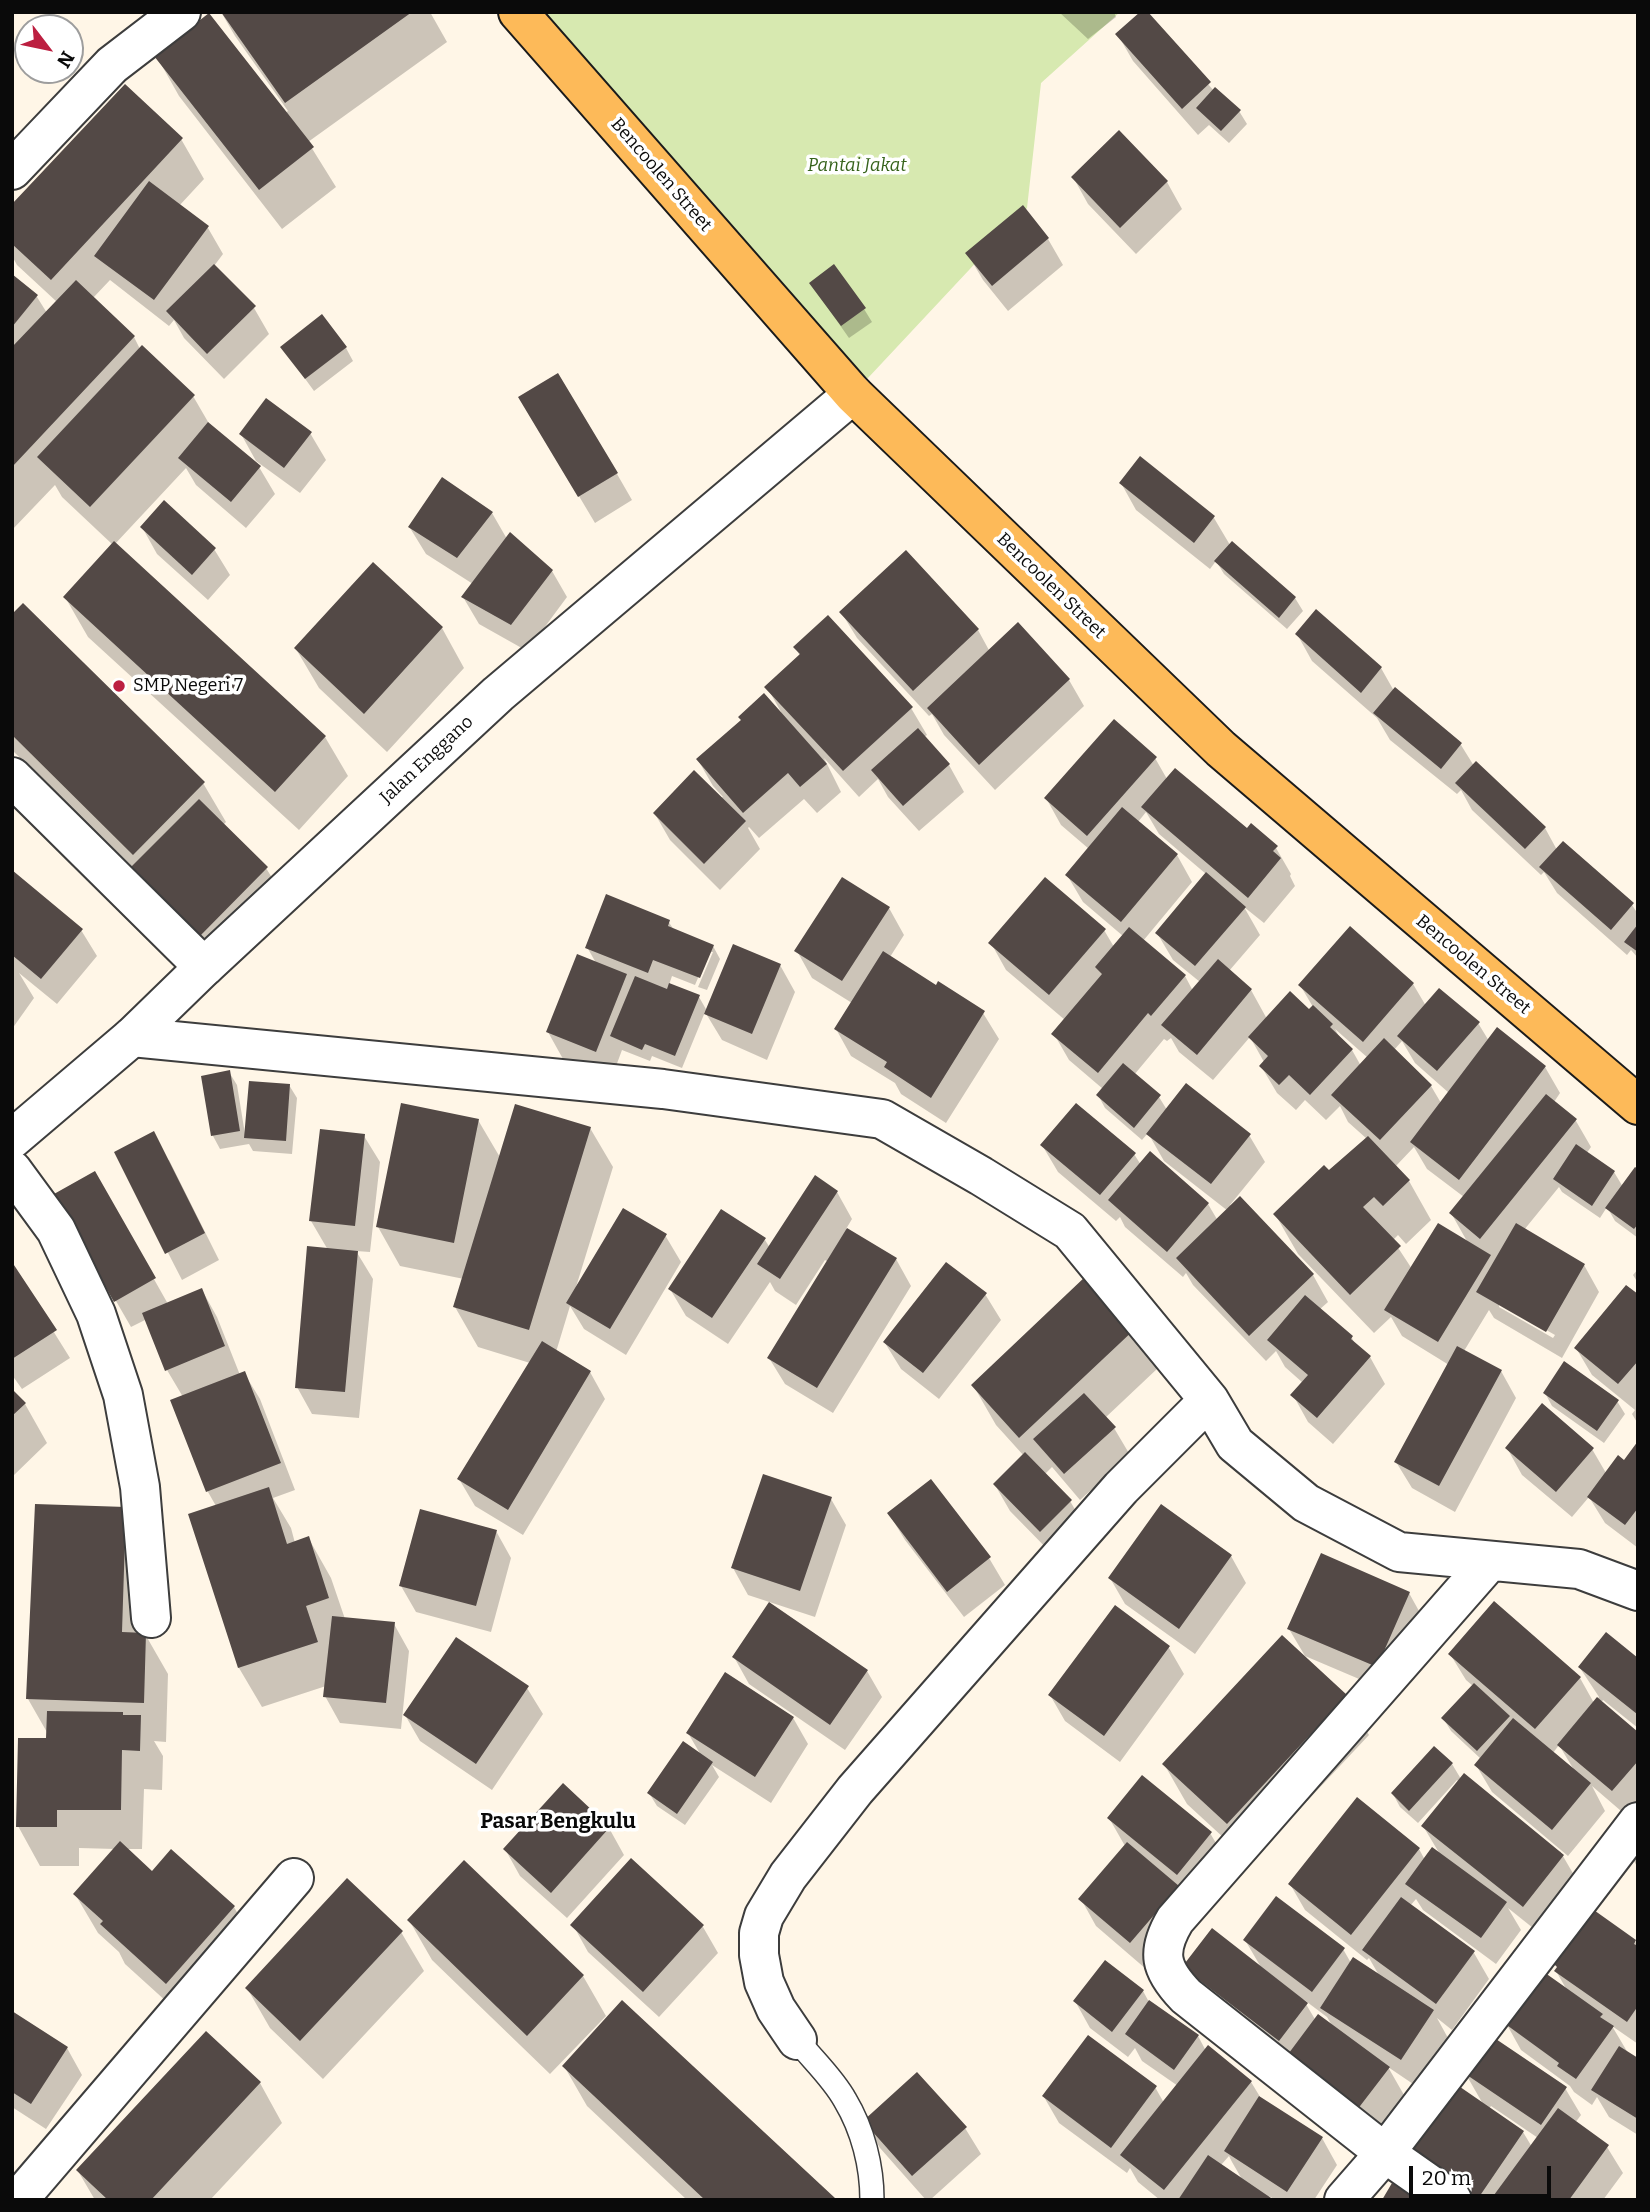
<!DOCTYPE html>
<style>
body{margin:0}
#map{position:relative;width:1650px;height:2212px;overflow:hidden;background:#fff6e7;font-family:Bitter,serif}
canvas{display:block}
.frame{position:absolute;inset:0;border:14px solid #0a0a0a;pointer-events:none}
.north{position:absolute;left:14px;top:14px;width:70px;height:70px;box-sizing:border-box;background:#fff;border:2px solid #9d9d9d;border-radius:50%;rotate:122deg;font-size:19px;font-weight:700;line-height:28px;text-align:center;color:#0a0a0a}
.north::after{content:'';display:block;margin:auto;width:24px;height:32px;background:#bc1f40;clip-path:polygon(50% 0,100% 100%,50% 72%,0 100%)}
.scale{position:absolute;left:1409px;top:2166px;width:142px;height:32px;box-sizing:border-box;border:4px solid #0a0a0a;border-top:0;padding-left:9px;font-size:21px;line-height:24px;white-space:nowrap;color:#0a0a0a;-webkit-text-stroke:5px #fff;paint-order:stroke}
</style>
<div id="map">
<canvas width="1650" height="2212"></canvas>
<div class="frame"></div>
<div class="north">N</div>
<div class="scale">20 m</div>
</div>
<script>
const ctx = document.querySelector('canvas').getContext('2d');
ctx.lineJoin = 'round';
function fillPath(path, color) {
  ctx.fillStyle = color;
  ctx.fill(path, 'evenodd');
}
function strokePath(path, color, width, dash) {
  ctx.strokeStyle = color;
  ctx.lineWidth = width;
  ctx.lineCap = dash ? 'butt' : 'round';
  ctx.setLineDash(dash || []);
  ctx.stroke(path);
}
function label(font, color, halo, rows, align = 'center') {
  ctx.font = font + ' Bitter,serif';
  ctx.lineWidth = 7;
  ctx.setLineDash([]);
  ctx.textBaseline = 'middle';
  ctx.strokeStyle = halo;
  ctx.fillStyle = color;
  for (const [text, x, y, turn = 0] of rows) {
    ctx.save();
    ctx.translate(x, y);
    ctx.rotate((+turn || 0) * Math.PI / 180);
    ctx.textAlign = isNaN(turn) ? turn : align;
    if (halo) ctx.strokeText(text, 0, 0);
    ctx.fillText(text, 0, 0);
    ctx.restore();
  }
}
fillPath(new Path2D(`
 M518 12H1120L1041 83 1027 208 853 394Z`), '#d7e9b0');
fillPath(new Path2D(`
 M221 12H430L447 42 308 142 336 187 282 229 179 96 157 57 285 113 288 111 235 36Z
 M1059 12H1114L1116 17 1088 39Z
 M1146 12 1214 91 1239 111 1247 124 1229 143 1209 125 1198 135 1133 61 1118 35Z
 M181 139 204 179 179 206 208 228 223 254 214 266 254 308 269 334 224 379 184 338 174 320 169 326 110 280 93 298 134 337 140 349 193 396 211 427 259 467 275 494 246 528 196 485 186 468 115 544 325 737 348 776 299 830 88 637 65 597 113 545 62 497 55 485 12 530V276L37 297 47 313 57 302 17 265 12 256V206Z
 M1073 177 1167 182 1182 209 1136 254 1088 204Z
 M1022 208 1048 239 1063 265 1008 311 983 280 967 253Z
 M811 284 864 309 872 322 849 338Z
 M282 347 346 348 353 361 314 391Z
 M536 424 617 474 632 500 595 523Z
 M310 433 326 460 300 493 256 461 241 434Z
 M1140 459 1214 518 1230 545 1295 598 1303 611 1287 629 1224 574 1216 561 1210 569 1136 510 1121 483Z
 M492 513 507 539 552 571 567 597 527 651 479 624 463 597 473 584 426 554 410 528Z
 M142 527 214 549 230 575 208 600 157 554Z
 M841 612 978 630 990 652 1069 680 1084 706 995 790 944 735 932 714 929 716 857 638Z
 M12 617 203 783 226 822 223 825 266 868 282 894 214 963 132 869 12 750Z
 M442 628 464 668 387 752 319 688 296 649Z
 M1297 634 1381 668 1394 691 1461 745 1474 766 1545 828 1557 850 1632 905 1638 914V958L1631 950 1627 955 1557 893 1544 872 1541 875 1472 810 1461 790 1457 794 1390 740 1377 718 1312 661Z
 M795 647 911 708 927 735 924 737 949 765 964 792 919 831 888 797 878 779 859 797 824 758 841 792 817 813 804 799 759 838 749 827 748 828 760 849 720 890 670 840 655 814 723 797 713 786 698 760 781 712 767 687 800 656Z
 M1155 758 1167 779 1276 848 1291 874 1290 876 1295 886 1264 923 1244 907 1260 935 1229 971 1251 990 1267 1019 1310 1011 1313 1007 1300 985 1351 928 1413 984 1426 1006 1478 1023 1489 1041 1545 1067 1560 1093 1554 1102 1576 1121 1591 1147 1586 1154 1614 1172 1623 1187 1638 1171V1238L1615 1221 1607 1207 1600 1218 1562 1192 1559 1187 1524 1230 1584 1265 1599 1292 1562 1358 1494 1318 1489 1310 1464 1351 1501 1371 1516 1398 1455 1512 1412 1488 1396 1462 1449 1365 1402 1336 1391 1317 1374 1333 1298 1254 1275 1214 1367 1139 1348 1122 1340 1106 1326 1120 1305 1100 1296 1110 1277 1093 1261 1066 1264 1062 1250 1037 1213 1080 1179 1052 1171 1038 1167 1041 1164 1039 1134 1075 1159 1097 1167 1110 1249 1135 1265 1162 1230 1205 1313 1275 1328 1302 1319 1310 1352 1338 1356 1346 1370 1357 1385 1384 1333 1444 1308 1422 1293 1395 1303 1383 1285 1367 1276 1351 1266 1361 1193 1285 1186 1273 1183 1277 1125 1227 1120 1217 1116 1221 1058 1172 1042 1145 1134 1154 1141 1165 1150 1154 1208 1204 1218 1221 1228 1211 1164 1161 1148 1133 1142 1140 1105 1108 1098 1095 1103 1089 1069 1060 1054 1034 1065 1020 1006 970 991 943 1104 930 1114 947 1123 936 1083 902 1067 875 1089 849 1061 825 1046 798ZM1146 812 1159 834 1206 874 1157 933 1173 960 1200 982 1193 991 1185 976 1143 941 1192 882 1177 855 1138 822ZM1335 1029 1368 1058 1361 1066 1352 1050 1341 1040ZM1402 1041 1415 1063 1449 1093 1441 1103 1431 1086 1394 1050ZM1414 1147 1427 1169 1464 1197 1451 1213 1468 1243 1412 1269 1393 1240 1398 1235 1406 1244 1431 1220 1409 1181 1395 1167ZM1499 1303 1555 1335 1553 1338 1499 1307Z
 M12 872 81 930 97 956 57 1004 19 973 34 998 12 1029Z
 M889 908 904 935 890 957 936 987 983 1013 999 1039 946 1123 901 1094 895 1083 851 1056 836 1029 852 1003 812 978 797 951Z
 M668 921 674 930 713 946 720 959 707 990 698 987 713 952H709L695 985 672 976 669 985 699 997 707 1011 780 965 795 992 767 1060 722 1040 705 1012 682 1068 652 1056 650 1061 622 1050 612 1077 563 1059 548 1032 596 963 587 947Z
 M229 1072 237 1085 245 1134 289 1085 297 1098 292 1154 253 1151 249 1144 220 1149 213 1136 203 1077Z
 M478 1120 501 1159 590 1128 613 1167 576 1287 665 1235 681 1262 626 1355 584 1329 570 1306 556 1352 590 1372 605 1399 523 1535 475 1506 459 1479 530 1363 478 1347 455 1307 464 1279 400 1266 378 1227Z
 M364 1136 380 1162 370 1252 356 1251 373 1279 359 1418 312 1414 297 1387 328 1250 311 1221Z
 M116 1152 169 1160 219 1260 182 1280Z
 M94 1173 168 1304 202 1290 217 1317 240 1375 244 1373 260 1399 295 1490 273 1498 291 1528 295 1543 309 1539 331 1578 345 1619 394 1624 409 1651 401 1729 340 1723 325 1696 326 1686 262 1707 239 1668 190 1515 216 1506 208 1492 173 1401 183 1397 167 1370 147 1319 131 1327 116 1301Z
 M837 1192 852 1219 846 1229 896 1259 911 1286 833 1413 785 1384 769 1358 828 1262 825 1260 796 1305 775 1291 770 1282 728 1344 686 1316 670 1289 765 1240 770 1248Z
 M12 1265 70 1358 22 1389 12 1375Z
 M1638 1269V1283L1633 1275Z
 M985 1294 1001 1320 939 1399 901 1369 885 1343Z
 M1638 1297V1424L1632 1414 1635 1410 1592 1375 1576 1348Z
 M1135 1329 1158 1368 1105 1418 1114 1428 1130 1455 1080 1500 1052 1467 1044 1475 1070 1501 1086 1528 1056 1558 1010 1511 995 1485 1024 1456 996 1425 973 1385Z
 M12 1391 25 1404 47 1443 12 1477Z
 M1545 1393 1617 1401 1625 1414 1604 1443 1552 1406Z
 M1638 1444V1548L1605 1523 1589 1497 1572 1517 1522 1475 1507 1448 1592 1449 1606 1473 1624 1463Z
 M931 1482 989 1558 1005 1585 964 1617 905 1540 889 1514Z
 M831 1499 846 1525 815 1617 748 1595 733 1568Z
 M125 1508 145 1634 168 1674 166 1742 154 1741 163 1756 162 1790 144 1789 142 1849H126L152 1873 234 1907 256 1946 189 2022 125 1964 119 1952 98 1933 75 1894 115 1849 79 1848V1866H40L18 1826 48 1739V1734L28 1699Z
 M496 1531 511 1558 491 1632 416 1612 401 1586Z
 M1231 1556 1246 1583 1195 1654 1125 1604 1110 1578Z
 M1409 1593 1424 1620 1392 1693 1305 1656 1289 1629Z
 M1115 1608 1169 1648 1184 1674 1120 1762 1065 1721 1050 1695Z
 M1450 1654 1580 1678 1594 1703 1599 1697 1580 1668 1638 1660V1728L1603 1700 1601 1703 1638 1734V1805L1628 1817 1592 1786 1605 1811 1568 1856 1492 1792 1476 1765 1481 1759 1451 1731 1443 1718 1473 1686 1466 1680ZM1559 1745 1574 1770 1553 1753Z
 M734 1657 867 1671 882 1697 845 1750 749 1684Z
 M527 1688 543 1714 492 1790 420 1741 405 1715Z
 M1346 1696 1369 1735 1250 1862 1187 1804 1164 1764Z
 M792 1716 808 1744 771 1803 712 1765 719 1777 685 1825 657 1806 649 1793 702 1757 688 1733Z
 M1452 1764 1461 1779 1559 1853 1560 1851 1578 1882 1538 1932 1508 1908 1521 1930 1496 1964 1423 1910 1416 1899 1410 1906 1474 1953 1489 1979 1452 2030 1437 2018 1448 2038 1416 2086 1388 2067 1404 2095 1373 2136 1200 1993 1184 1967 1262 1969 1245 1940 1343 1949 1351 1963 1380 1977 1369 1958 1367 1960 1305 1910 1290 1884 1419 1849 1425 1860 1441 1856 1423 1826 1459 1782 1457 1780 1418 1823 1400 1807 1393 1794ZM1303 1999 1327 2017 1333 2027 1316 2021Z
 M1109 1818 1210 1833 1226 1860 1146 1969 1096 1926 1081 1899 1125 1846Z
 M609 1828 624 1855 567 1918 520 1876 505 1849Z
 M1638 1848V1868L1631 1856Z
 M631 1861 703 1927 718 1953 659 2017 588 1952 573 1925Z
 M464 1862 583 1976 606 2016 550 2074 432 1960 409 1920Z
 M401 1932 424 1971 323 2079 270 2028 247 1988Z
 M1635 1941 1638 1947V2044L1612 2026 1628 2053 1638 2060V2135L1609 2117 1597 2097 1592 2105 1574 2092 1570 2086 1521 2050 1506 2023 1568 1992 1556 1971Z
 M1105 1963 1143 1991 1149 2002 1198 2036 1206 2051 1209 2048 1251 2082 1262 2100 1322 2138 1337 2165 1314 2200H1275L1269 2196 1272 2200H1160L1138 2182 1130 2168 1127 2173 1059 2123 1044 2097 1155 2087 1164 2103 1178 2086 1142 2061 1135 2048 1128 2057 1090 2028 1075 2001ZM1229 2156 1232 2162 1243 2181 1221 2165Z
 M623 2002 834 2200H687L587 2106 564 2066Z
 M12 2013 67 2048 82 2075 46 2129 12 2107Z
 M1464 2071 1565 2088 1581 2115 1575 2123 1607 2147 1623 2173 1603 2200H1455L1483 2104ZM1491 2106 1538 2138 1532 2147 1523 2132 1489 2109Z
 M260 2083 282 2123 210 2200H95L78 2171Z
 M865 2122 965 2128 981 2154 930 2200H926L880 2148Z`), '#0003');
fillPath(new Path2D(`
 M221 12H412L285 103Z
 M1140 12H1148L1211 82 1182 109 1115 34Z
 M209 13 314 147 259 190 154 56Z
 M125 84 183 138 51 280 12 244V204Z
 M1215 87 1241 110 1221 131 1196 108Z
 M1119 130 1168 181 1120 228 1071 177Z
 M149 181 209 226 154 300 94 256Z
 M1023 205 1049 238 992 286 965 253Z
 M214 264 256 306 207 354 166 311Z
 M834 264 866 308 841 326 809 283Z
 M12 274 38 295 12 327Z
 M76 280 135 336 12 467V347Z
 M322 314 347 347 305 379 280 347Z
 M142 345 195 395 90 507 37 457Z
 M558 373 618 473 578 497 518 397Z
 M266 398 312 432 284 468 239 434Z
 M208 422 261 466 231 502 178 458Z
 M1140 456 1215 516 1194 543 1119 483Z
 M442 477 493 512 457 558 408 527Z
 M164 500 216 548 192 575 140 527Z
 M510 532 553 570 511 625 461 597Z
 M114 541 326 736 275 792 63 597Z
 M1232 541 1296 597 1279 618 1214 561Z
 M906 550 979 629 913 691 839 612Z
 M373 562 443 627 364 714 294 648Z
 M23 603 205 782 133 855 12 735V614Z
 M1316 609 1382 667 1361 693 1295 634Z
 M828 615 913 707 843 771 764 687 800 654 793 647Z
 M1018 622 1070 679 979 765 927 708Z
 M1395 687 1462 743 1441 769 1373 713Z
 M764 693 827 764 800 787 788 773 743 813 696 759 741 720 738 717Z
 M1114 719 1157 757 1087 836 1044 798Z
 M918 728 950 764 903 806 871 770Z
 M1476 761 1546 827 1525 849 1455 783Z
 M1175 768 1247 828 1251 823 1278 846 1273 851 1281 858 1248 898 1141 807Z
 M694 770 746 821 704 864 653 813Z
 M199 799 268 867 198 938 129 869Z
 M1122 807 1178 854 1121 922 1065 875Z
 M1563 841 1634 903 1611 930 1539 867Z
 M12 870 83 929 41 979 12 955Z
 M1206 872 1246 907 1195 966 1155 933Z
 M842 877 890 907 842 981 794 951Z
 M1045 877 1106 929 1049 995 988 943Z
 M606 894 670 920 668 926 714 945 700 978 653 960 648 973 585 948Z
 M1638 924V952L1624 942Z
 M1350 926 1414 983 1363 1042 1298 985Z
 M1129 927 1186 975 1151 1016 1148 1013 1098 1073 1051 1034 1102 974 1095 967Z
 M733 944 781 964 752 1034 704 1014Z
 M883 951 936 985 938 981 985 1011 931 1098 884 1067 887 1062 834 1029Z
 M577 954 627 974 596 1052 546 1032Z
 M1218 959 1252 989 1197 1055 1161 1025Z
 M635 976 667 989 669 983 700 995 675 1056 645 1044 642 1050 610 1036Z
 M1439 988 1480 1022 1437 1071 1397 1036Z
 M1290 991 1309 1009 1313 1005 1333 1024 1330 1027 1353 1049 1310 1095 1289 1075 1279 1085 1259 1066 1268 1056 1248 1037Z
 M1497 1027 1546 1066 1459 1180 1410 1142Z
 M1384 1038 1432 1085 1380 1140 1331 1095Z
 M1123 1063 1161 1095 1134 1128 1096 1095Z
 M230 1070 240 1131 211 1136 201 1076Z
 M249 1081 290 1084 286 1141 244 1138Z
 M1186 1083 1251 1134 1211 1184 1146 1134Z
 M1546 1094 1577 1119 1480 1239 1449 1213Z
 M401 1103 479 1119 454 1243 376 1227Z
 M1076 1103 1136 1153 1100 1195 1040 1145Z
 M515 1104 591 1127 529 1330 453 1307Z
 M320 1129 365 1134 355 1226 309 1221Z
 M154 1131 205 1233 165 1254 114 1152Z
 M1368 1136 1410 1180 1383 1206 1374 1197 1363 1207 1401 1246 1350 1295 1273 1214 1324 1165 1329 1170Z
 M1576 1144 1615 1171 1592 1206 1553 1179Z
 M1150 1151 1209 1203 1167 1252 1108 1200Z
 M1635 1167 1638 1169V1224L1634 1229 1605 1208Z
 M95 1171 156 1278 114 1302 54 1194Z
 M815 1175 838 1191 780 1279 757 1264Z
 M1240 1196 1314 1274 1249 1336 1176 1258Z
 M623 1208 667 1234 610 1329 566 1303Z
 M721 1209 766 1238 712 1318 668 1289Z
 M1438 1223 1491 1255 1438 1342 1384 1310Z
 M1516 1223 1585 1264 1546 1332 1476 1292Z
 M847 1228 897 1258 817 1388 767 1358Z
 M307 1246 358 1251 345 1392 295 1388Z
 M12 1262 57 1330 12 1359Z
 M946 1262 987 1293 923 1373 883 1342Z
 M1087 1275 1136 1328 1019 1438 971 1385Z
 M1626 1285 1638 1294V1361L1618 1384 1574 1348Z
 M202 1288 225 1346 165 1371 142 1313Z
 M1305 1295 1353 1336 1351 1339 1371 1356 1317 1418 1290 1395 1308 1375 1267 1340Z
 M542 1341 591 1371 508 1510 457 1479Z
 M1457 1346 1502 1370 1439 1486 1394 1462Z
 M1564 1361 1619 1400 1597 1431 1543 1393Z
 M245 1371 281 1463 206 1492 170 1400Z
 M12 1389 26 1403 12 1416Z
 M1084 1393 1116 1427 1064 1474 1033 1439Z
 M1542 1403 1594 1448 1556 1492 1505 1448Z
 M1638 1441V1508L1625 1525 1587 1497 1618 1455 1624 1460Z
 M1025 1452 1072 1500 1040 1532 993 1484Z
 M763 1474 832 1497 800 1591 731 1568Z
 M931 1479 991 1557 947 1592 887 1513Z
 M269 1487 287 1544 309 1536 329 1598 306 1606 318 1642 238 1668 188 1514Z
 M35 1504 126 1507 122 1632 146 1633 144 1703 26 1699Z
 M1161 1504 1232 1555 1179 1629 1108 1578Z
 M420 1509 497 1530 476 1606 399 1586Z
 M1321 1553 1410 1592 1377 1667 1287 1629Z
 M1494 1601 1581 1677 1535 1729 1448 1654Z
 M769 1602 868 1670 830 1725 732 1657Z
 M1115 1605 1170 1646 1104 1736 1048 1695Z
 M332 1616 395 1622 386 1703 323 1697Z
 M1606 1632 1638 1658 1637 1714 1578 1667Z
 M1282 1635 1347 1695 1227 1824 1162 1764Z
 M456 1637 529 1686 476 1764 403 1715Z
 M725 1672 794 1717 755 1777 686 1733Z
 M1474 1683 1510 1716 1477 1751 1441 1718Z
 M1597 1697 1638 1732V1761L1612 1791 1557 1745Z
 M47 1711 123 1712V1715H141L140 1751 122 1750 121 1810H57V1827H16L18 1738H46Z
 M1513 1718 1591 1783 1552 1830 1474 1765Z
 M683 1741 713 1762 677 1814 647 1793Z
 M1434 1746 1453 1763 1409 1811 1391 1793Z
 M1464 1773 1564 1855 1523 1907 1421 1826Z
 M1142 1775 1212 1832 1177 1875 1107 1818Z
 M563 1783 610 1827 551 1893 503 1849Z
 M1357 1797 1420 1848 1351 1935 1288 1884Z
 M120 1841 152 1871 171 1849 235 1906 166 1984 100 1924 103 1921 73 1894Z
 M1127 1842 1179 1886 1130 1943 1078 1899Z
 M1432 1847 1507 1902 1481 1938 1405 1884Z
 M631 1858 704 1925 643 1992 570 1925Z
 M464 1860 584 1975 527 2036 407 1920Z
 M347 1878 403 1931 300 2041 245 1988Z
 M1276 1896 1345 1948 1312 1992 1243 1940Z
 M1401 1897 1475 1951 1436 2004 1362 1950Z
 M1591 1908 1636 1940 1634 1944 1638 1946V2006L1627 2022 1554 1971 1557 1967 1553 1963Z
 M1212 1928 1308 2003 1279 2041 1182 1967Z
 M1353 1957 1434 2010 1401 2060 1320 2008Z
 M1105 1960 1144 1990 1112 2032 1073 2001Z
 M1541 1970 1603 2014 1600 2017 1614 2026 1576 2079 1557 2066 1559 2063 1504 2023Z
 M622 2000 835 2198 833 2200H705L562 2066Z
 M1149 2000 1199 2035 1174 2070 1125 2034Z
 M12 2011 68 2047 31 2104 12 2092Z
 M1318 2014 1390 2067 1357 2110 1286 2057Z
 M206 2031 261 2082 151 2200H108L76 2170Z
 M1487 2033 1567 2087 1541 2125 1461 2071Z
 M1088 2035 1157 2086 1111 2148 1042 2096Z
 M1208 2045 1252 2081 1164 2190 1120 2155Z
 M1619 2046 1638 2058V2119L1591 2090Z
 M917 2072 967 2127 912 2176 863 2121Z
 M1450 2080 1524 2131 1477 2200 1402 2149Z
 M1259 2096 1323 2137 1287 2192 1224 2151Z
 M1558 2108 1609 2145 1569 2200H1501L1494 2195Z
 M1208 2155 1274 2200H1178Z
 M1392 2183 1417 2200H1382Z`), '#534946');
const service = new Path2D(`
 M797 2040C812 2059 833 2078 845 2100 863 2130 872 2166 872 2200`);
const minor = new Path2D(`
 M12 170 112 65 181 12
 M12 777 204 967
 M132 1037 663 1089 882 1119 981 1176 1070 1231 1209 1400 1235 1444 1306 1503 1399 1552 1579 1569 1638 1591
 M12 1170 56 1230 96 1314 123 1395 140 1487 151 1618
 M797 2040 776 2009 764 1982 759 1955V1933L764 1916 788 1876 855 1790 1121 1488 1209 1400
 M18 2200 294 1878
 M1344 2200 1385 2153 1638 1822
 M1452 2200 1385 2153 1186 1996C1160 1969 1156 1952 1175 1920L1489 1562`);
const tertiary = new Path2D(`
 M12 1139 132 1037 204 967 498 694 853 394`);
const primary = new Path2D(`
 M518 12 853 394 1221 749 1638 1105`);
strokePath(service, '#3d3d3d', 26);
strokePath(minor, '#3d3d3d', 42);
strokePath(tertiary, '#3d3d3d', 42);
strokePath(primary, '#1b1b1b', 42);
strokePath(service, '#fff', 23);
strokePath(minor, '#fff', 38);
strokePath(tertiary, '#fff', 38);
strokePath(primary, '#fdba59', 38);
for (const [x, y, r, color] of [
 [119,686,7,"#bc1f40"]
]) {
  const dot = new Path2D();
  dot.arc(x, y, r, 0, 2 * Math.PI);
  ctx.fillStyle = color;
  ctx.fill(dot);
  strokePath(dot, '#fff', 2.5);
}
label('italic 18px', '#35621a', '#fff', [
 ["Pantai Jakat",857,166]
]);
label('18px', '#0a0a0a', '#fff', [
 ["Bencoolen Street",661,175,49],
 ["Bencoolen Street",1051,586,44],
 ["Jalan Enggano",427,760,-43],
 ["Bencoolen Street",1473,965,40]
]);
label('18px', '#0a0a0a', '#fff', [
 ["SMP Negeri 7",133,686]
], 'left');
label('bold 21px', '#0a0a0a', '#fff', [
 ["Pasar Bengkulu",558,1822]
]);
</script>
